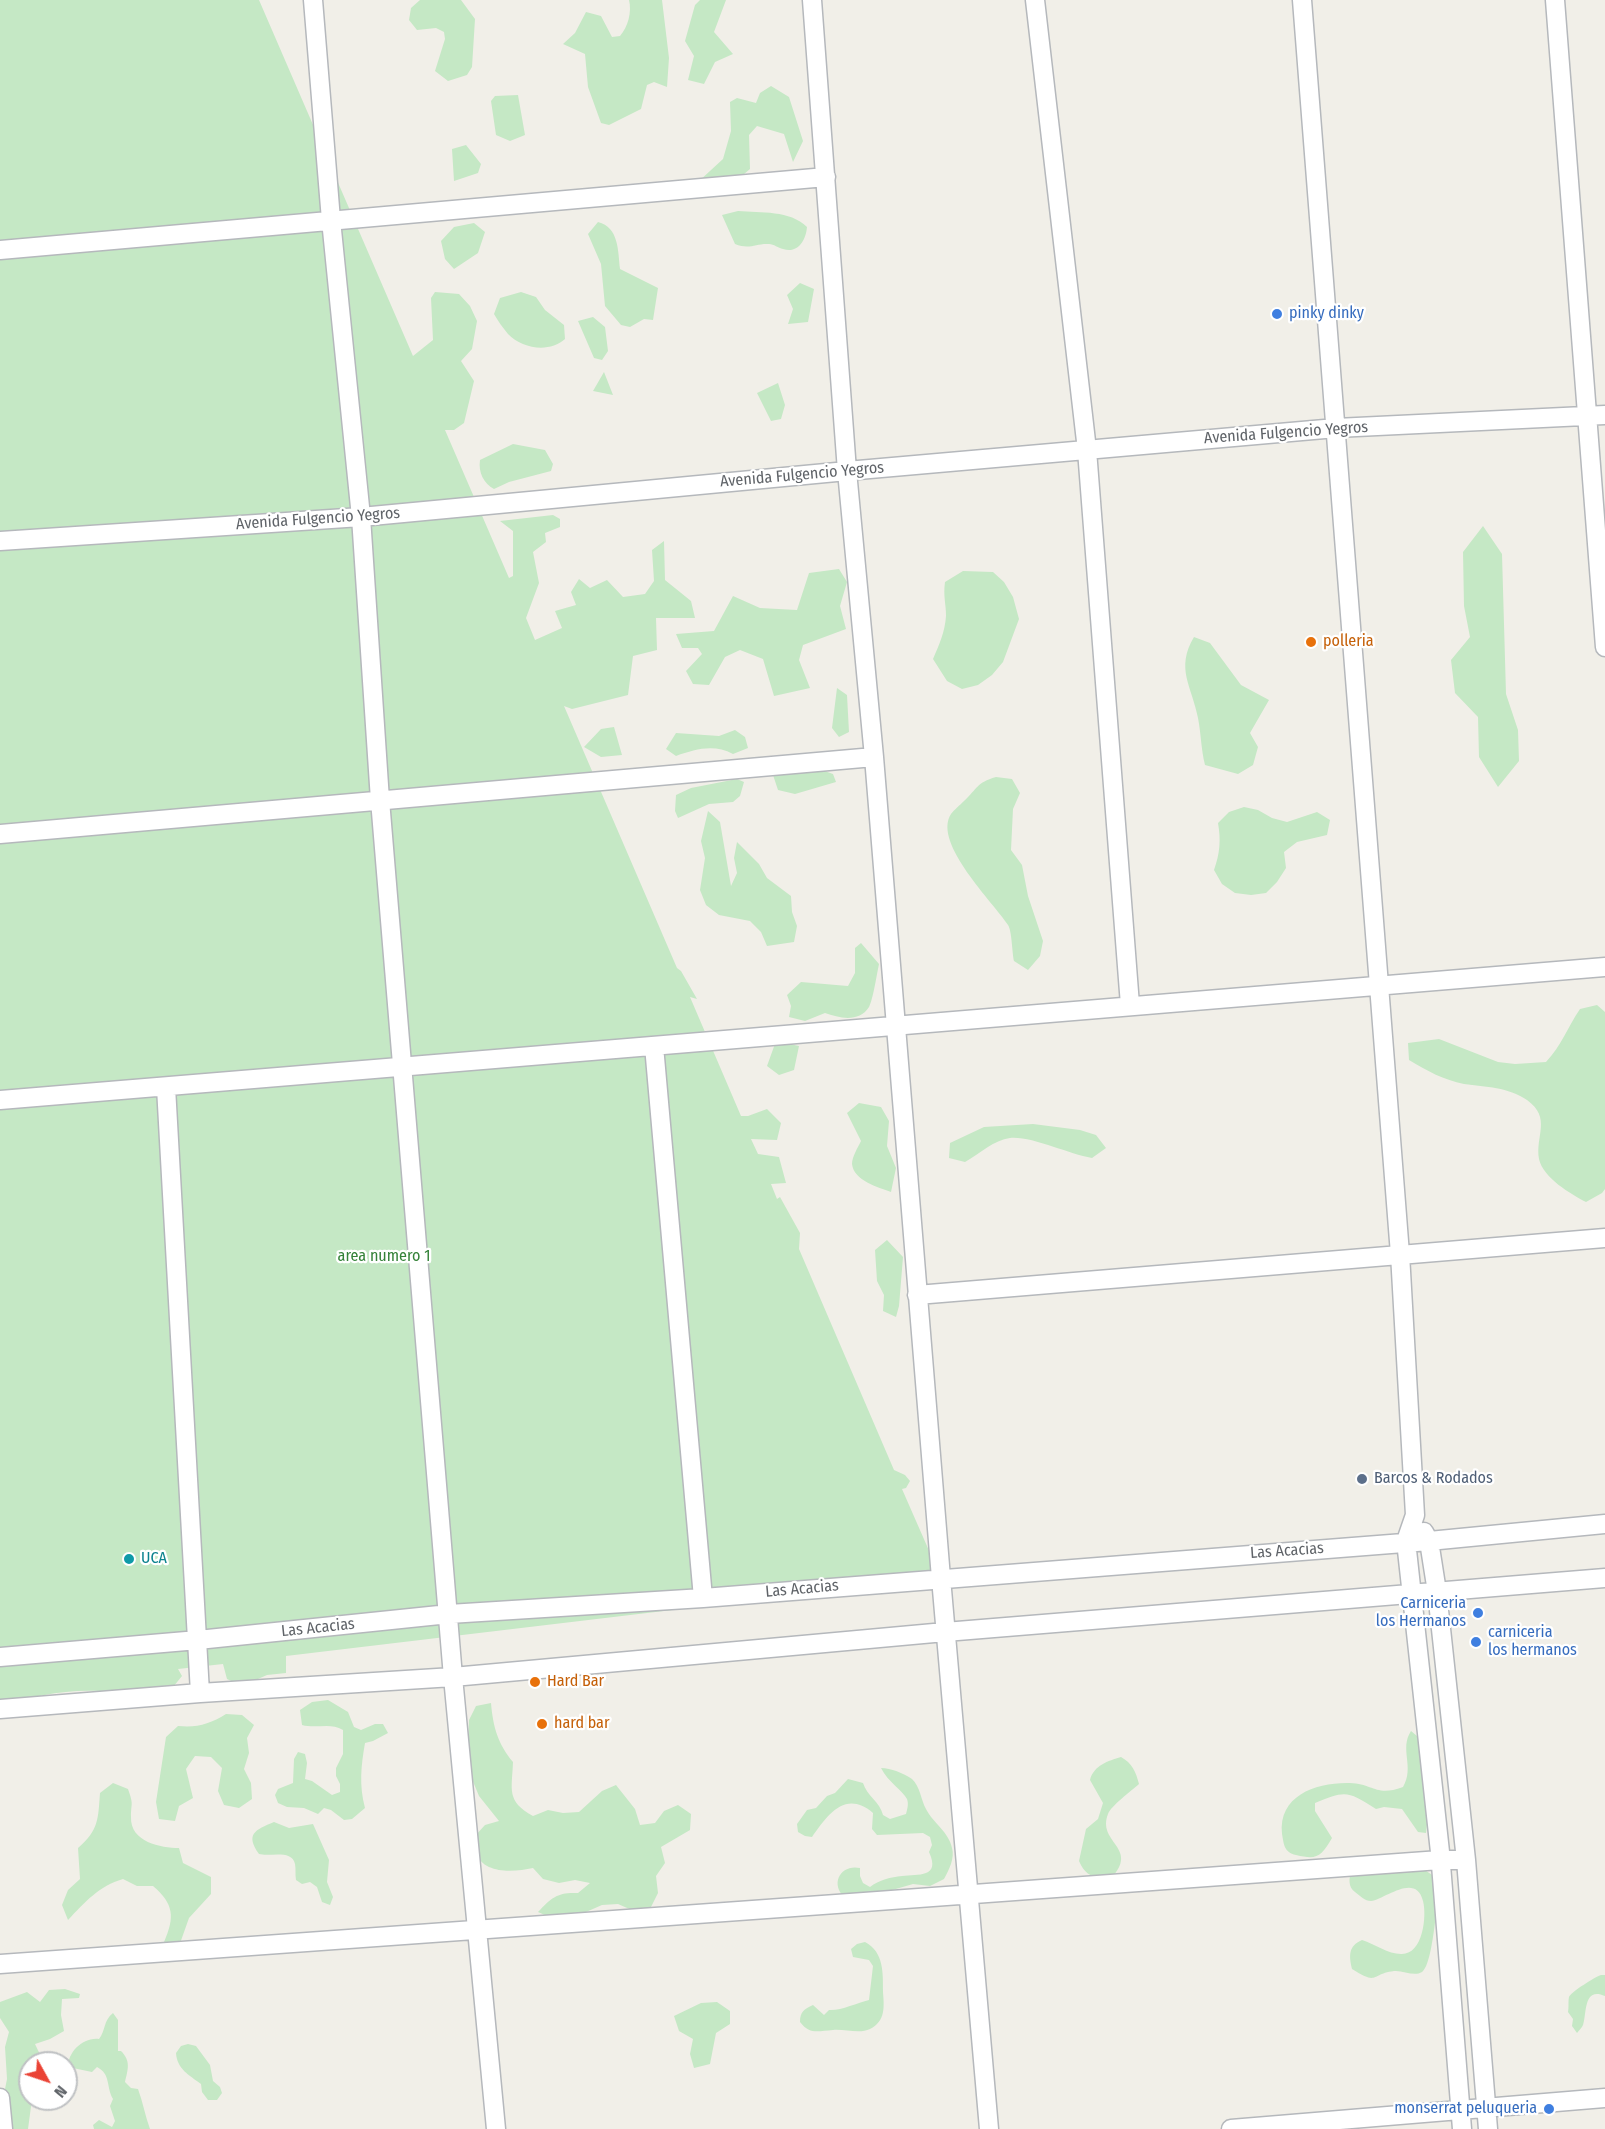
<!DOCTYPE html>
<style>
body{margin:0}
#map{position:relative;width:1605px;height:2129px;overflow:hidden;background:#f1efe8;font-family:"Fira Sans Condensed",sans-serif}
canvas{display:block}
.north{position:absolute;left:18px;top:2051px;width:60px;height:60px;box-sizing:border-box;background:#fff;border:2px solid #bfc1c3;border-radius:50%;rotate:130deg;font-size:16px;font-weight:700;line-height:24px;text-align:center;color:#5f6368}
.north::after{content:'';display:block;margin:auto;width:21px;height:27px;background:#ea4335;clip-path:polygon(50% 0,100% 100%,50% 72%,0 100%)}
</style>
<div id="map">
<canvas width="1605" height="2129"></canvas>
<div class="north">N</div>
</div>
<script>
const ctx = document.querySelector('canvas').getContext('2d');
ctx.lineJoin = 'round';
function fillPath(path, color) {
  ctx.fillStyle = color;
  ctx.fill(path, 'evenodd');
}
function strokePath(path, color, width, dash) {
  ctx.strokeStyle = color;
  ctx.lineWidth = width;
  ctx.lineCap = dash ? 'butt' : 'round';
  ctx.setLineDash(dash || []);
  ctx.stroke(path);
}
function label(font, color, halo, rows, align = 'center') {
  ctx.font = font + ' "Fira Sans Condensed",sans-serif';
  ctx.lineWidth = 4.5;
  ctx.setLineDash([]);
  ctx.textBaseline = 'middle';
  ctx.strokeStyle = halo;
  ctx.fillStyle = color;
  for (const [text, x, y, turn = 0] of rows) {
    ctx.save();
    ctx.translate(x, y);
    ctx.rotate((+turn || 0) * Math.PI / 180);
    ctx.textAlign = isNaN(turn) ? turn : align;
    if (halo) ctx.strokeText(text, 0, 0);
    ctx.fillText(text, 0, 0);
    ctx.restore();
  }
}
fillPath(new Path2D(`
 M0 0H259L413 356 433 340 431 298 435 292 459 294 470 306 477 321 472 349 461 361 474 381 464 423 454 430H445L509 578 513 576V531L500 521 553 515 560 519V527L545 533 546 542 533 552 539 583 526 618 535 640 562 628 555 611 576 605 571 592 579 579 590 588 607 580 623 597 645 594 654 581 652 550 664 541 665 580 691 601 695 618H656L657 650 633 656 628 695 572 709 564 706 677 968 681 971 697 999 690 997 741 1116H748L767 1109 781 1123 777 1140 751 1139 758 1154 779 1157 786 1183 771 1184 777 1199 780 1197 800 1233 799 1249 894 1470 905 1475 910 1481 906 1488 902 1489 941 1578 286 1656V1673L267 1675 242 1686 227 1679 223 1664 178 1669 182 1676C177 1682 173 1689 165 1690 144 1694 121 1692 100 1691 66 1689 32 1696 0 1707Z
 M420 0H461L475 19 472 67 467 75 448 81 435 71 445 39 444 32 436 28 417 30 409 20 411 8Z
 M629 0H662L669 58 667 87 654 82 647 85 641 109 609 125 601 123 588 87 585 54 563 44 575 33 586 12 601 16 612 37 620 36C628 27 632 12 629 0Z
 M700 0H726L714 32 733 54 715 62 704 84 688 80 694 56 685 41 695 5Z
 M771 86 789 97 803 141 793 162 784 134 757 126 749 135 750 169 731 185 698 182 723 159 731 131 730 102 737 98 756 103 760 93Z
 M518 95 525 135 510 141 496 135 491 101 495 96Z
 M466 145 481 164 478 173 454 181 452 149Z
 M738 211C761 213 790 210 807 227 806 240 798 254 783 249 778 248 774 244 769 244 756 243 750 250 735 244L722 215Z
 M598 222C619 227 618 251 620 269L658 288 653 320 644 319 630 327 621 325 605 306 601 264 588 234Z
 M474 223 485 232 478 253 454 269 445 259 441 241 454 227Z
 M800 283 814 289 808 322 788 324 793 309 787 295Z
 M521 292 536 297 545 310 564 325 565 339C550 353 522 349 508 334 503 328 498 321 494 314L500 298Z
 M593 317 605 327 608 351 602 360 594 358 578 321Z
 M604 372 613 395 593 391Z
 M778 383 785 405 781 419 771 421 757 393Z
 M513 444 545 450 553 464 551 471 509 482 494 489C484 484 478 472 480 460Z
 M1483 526 1502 554 1506 694 1518 730 1519 761 1498 787 1479 757 1478 717 1455 693 1451 660 1470 637 1464 606 1463 552Z
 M839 569 847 582 840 606 846 629 803 645 799 660 810 688 774 696 763 659 740 650 725 657 709 685 693 684 686 671 702 654 698 648H682L676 634 714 631 733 596 760 608 797 610 809 573Z
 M963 571 993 572 1004 582 1013 597 1019 619 1003 662 992 675 978 685 962 689 947 681 933 659C939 645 945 632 946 616 946 604 943 596 945 582Z
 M1194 637 1210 643 1241 685 1269 700 1250 733 1258 747 1253 765 1238 774 1205 765C1201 749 1201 733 1198 718 1192 686 1175 669 1194 637Z
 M837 688 847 695 849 732 839 737 832 728Z
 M614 727 622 755 601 757 584 747 601 729Z
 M735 730 745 737 748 748 733 754C714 744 696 749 676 756L666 749 676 733 719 736Z
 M819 769 833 774 836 782 795 794 778 790 773 775Z
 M996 777 1012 779 1020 793 1013 809 1011 850 1022 865 1028 896 1043 941 1040 956 1028 970 1014 961C1012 952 1012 931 1008 925 994 903 932 843 951 814 954 810 960 805 964 801 978 788 976 783 996 777Z
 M737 779 744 782 740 796 733 802 709 804 678 818 675 811 676 795 691 788Z
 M1244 807 1258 810 1272 818 1287 822 1317 812 1330 820 1327 835 1297 842 1284 852 1286 868 1277 882 1266 893 1251 895 1235 893 1222 884 1214 870C1220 853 1221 840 1218 823L1229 812Z
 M708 811 720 822 731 886 737 873 734 858 737 842 759 864 767 878 791 896 792 912 797 926 794 942 767 946 761 932 750 921 719 915 706 905 700 890 705 858 701 841Z
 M861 943 879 964C877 973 873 1000 869 1007 859 1023 839 1018 825 1013L805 1021 789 1017 791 1006 787 995 801 982 848 986 855 973V948Z
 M1597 1005 1605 1012V1189L1602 1193 1586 1202C1571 1194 1543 1178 1539 1159 1535 1136 1552 1118 1527 1100 1508 1087 1486 1087 1464 1084 1444 1080 1427 1071 1409 1060L1408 1043 1439 1039 1498 1062 1515 1064 1546 1062C1562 1045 1567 1028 1580 1009Z
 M776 1041 799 1046 794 1070 779 1075 767 1066Z
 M859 1103 881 1107 889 1121 887 1146 896 1168 891 1192C878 1187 854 1181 852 1164 852 1157 858 1147 861 1141L847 1113Z
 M1033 1124 1080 1130 1096 1135 1106 1148 1092 1158C1068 1154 1032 1136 1010 1138 994 1140 979 1154 965 1162L949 1158 950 1143 984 1127Z
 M887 1240 903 1257 899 1306 896 1317 883 1311 884 1295 877 1281 875 1250Z
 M328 1700 348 1712 354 1727 361 1730 375 1724H383L388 1733 373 1741 365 1743C361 1766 359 1785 365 1808L352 1819 344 1820 331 1810 324 1808 318 1814 304 1808 287 1807 278 1803 275 1795 278 1789 293 1783 294 1759 298 1752 305 1754 307 1763 305 1779 312 1781 332 1795 340 1792V1784L336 1776V1768L343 1754V1730C330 1722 317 1729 302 1725L300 1710 312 1702Z
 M491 1703C493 1727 498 1744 513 1762 512 1790 506 1801 533 1816L548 1810 563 1813 579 1812 602 1791 616 1785 635 1809 640 1825 655 1823 664 1811 678 1805 691 1814 690 1830 661 1847 665 1863 656 1876 658 1893 651 1907 634 1911 618 1904 602 1905 570 1919H554L538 1912C552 1897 558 1892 578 1893L590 1883 575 1880 559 1883 543 1879 533 1868C514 1872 484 1875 475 1852 474 1848 475 1841 474 1837L485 1825 499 1821 479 1796 467 1767 469 1720 476 1706Z
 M226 1714 242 1715 254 1725 247 1738 249 1753 244 1769 251 1783 252 1799 239 1808 224 1805 218 1791 222 1768 211 1757 195 1756 186 1769 193 1798 179 1806 175 1821 159 1819 156 1802 166 1737 178 1726C197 1728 210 1724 226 1714Z
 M1411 1731 1423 1741 1428 1816 1426 1833 1418 1832 1402 1809 1384 1807 1376 1809C1348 1791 1346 1790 1315 1803V1811L1332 1838C1321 1857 1317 1860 1296 1855 1284 1852 1284 1845 1282 1834 1278 1795 1317 1782 1350 1783 1374 1784 1376 1797 1403 1787 1415 1767 1399 1749 1411 1731Z
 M1121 1757C1132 1763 1136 1772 1139 1784 1131 1791 1111 1806 1108 1814 1097 1842 1137 1847 1114 1875 1096 1878 1087 1879 1079 1861L1086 1829 1098 1819 1103 1803 1090 1780C1094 1765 1108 1761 1121 1757Z
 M881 1768C891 1768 903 1773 912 1779 920 1786 921 1800 926 1809 933 1823 949 1832 952 1848 955 1858 949 1870 944 1879L930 1886 913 1884 882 1893 859 1892 851 1897H844C830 1883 841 1864 860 1868V1876L863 1883 870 1887C879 1880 891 1877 902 1876 918 1874 941 1878 929 1852L932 1845 930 1837 923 1833 877 1835 872 1829 873 1813C845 1789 827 1816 812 1837L805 1836 798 1832 797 1824 807 1810 816 1808 827 1796 835 1793 848 1779 863 1783C867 1796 880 1802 883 1815L890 1819 906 1814C907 1810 909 1804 907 1799 903 1791 888 1782 881 1768Z
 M113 1783 128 1789C134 1806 131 1802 131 1817 130 1842 161 1848 179 1848L183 1863 211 1877V1894L189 1918 178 1949 164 1942C175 1917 174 1904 153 1886H137L123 1879C99 1886 85 1902 68 1920L62 1905 68 1890 80 1879 78 1848C99 1830 98 1819 100 1793Z
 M274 1822 289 1828 313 1824 329 1860 327 1882 333 1897 330 1905 322 1902 317 1887 310 1882 302 1884 296 1880C295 1875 296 1869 295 1864 292 1849 270 1857 259 1854 245 1834 255 1830 274 1822Z
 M1423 1869 1437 1878 1439 1886C1437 1901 1433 1965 1422 1972 1414 1977 1403 1970 1394 1971 1370 1974 1379 1986 1352 1969 1349 1956 1348 1946 1362 1940 1375 1944 1388 1954 1401 1954 1423 1955 1427 1916 1423 1901 1416 1872 1385 1899 1371 1901 1365 1901 1360 1896 1355 1892 1348 1887 1349 1879 1351 1871Z
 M865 1942C884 1952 883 1973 883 1992 884 2006 886 2021 870 2029 860 2034 845 2029 833 2030 818 2031 810 2035 800 2022 800 2012 804 2009 813 2005L824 2015 829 2010C840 2011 857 2003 869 2000L873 1966 869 1960 853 1957 851 1949 857 1944Z
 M1601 1975H1605V1996C1583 1986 1587 2014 1583 2025 1582 2028 1579 2030 1577 2033L1572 2026 1573 2019 1568 2012C1569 2008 1568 2001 1569 1997 1571 1992 1595 1977 1601 1975Z
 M65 1989 80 1994 79 1998 62 1999 61 2015 64 2031 50 2039 35 2044 44 2063H30V2099H32L28 2129H10L4 2094 7 2079 5 2047 9 2032 0 2018V2002L27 1992 40 2002 49 1990Z
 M717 2002 730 2011V2024L716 2033 710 2064 694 2068 690 2054 693 2039 679 2031 674 2016 701 2003Z
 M113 2013 118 2020V2051H121C131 2061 128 2069 125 2082L131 2088 138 2089C143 2102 145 2116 150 2129H94L93 2125 99 2120 112 2127 115 2121 110 2106 113 2099C106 2087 111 2074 97 2067L92 2072 68 2067C68 2052 83 2037 99 2039 106 2030 103 2021 113 2013Z
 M188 2044 196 2046 210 2065 213 2081 220 2087 222 2093 217 2100H208L202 2092 201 2084C189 2075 177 2069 176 2053L181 2046Z`), '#c5e8c5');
const minor = new Path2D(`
 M313 0 331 220 361 517 380 800 453 1677 496 2129
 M812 0 847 471 874 757 941 1578 989 2129
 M1035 0 1087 450 1130 1005
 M1302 0 1400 1254 1415 1515 1406 1541 1440 1852 1462 2129
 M1555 0 1605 647
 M0 250 826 177
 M0 541 361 517 847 471 1336 428 1605 415
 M0 834 874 757
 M654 1046 703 1598
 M166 1087 200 1693
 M0 1100 1605 967
 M917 1295 1605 1238
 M1424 1532 1429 1541 1437 1592 1466 1860 1488 2129
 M0 1657 198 1640 449 1614 703 1598 1429 1541 1605 1524
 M0 1709 200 1693 453 1677 945 1632 1605 1578
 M0 1964C480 1932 960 1894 1440 1860H1466
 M0 2098 3 2129
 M1231 2129 1605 2098`);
strokePath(minor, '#b5b8bc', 21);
strokePath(minor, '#fff', 18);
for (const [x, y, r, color] of [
 [1277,314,6,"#3f7fe0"],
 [1311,642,6,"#e8710a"],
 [1362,1479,6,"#5c6f8a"],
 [129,1559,6,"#0f9aa8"],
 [1478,1613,6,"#3f7fe0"],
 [1476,1642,6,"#3f7fe0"],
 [535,1682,6,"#e8710a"],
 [542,1724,6,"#e8710a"],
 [1549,2109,6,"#3f7fe0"]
]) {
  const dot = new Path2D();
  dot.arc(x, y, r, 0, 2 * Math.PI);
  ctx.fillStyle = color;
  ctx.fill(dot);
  strokePath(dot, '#fff', 2);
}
label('16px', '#366cbe', '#fff', [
 ["pinky dinky",1289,314],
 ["Carniceria",1466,1604,"right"],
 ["los Hermanos",1466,1622,"right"],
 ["carniceria",1488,1633],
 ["los hermanos",1488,1651],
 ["monserrat peluqueria",1537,2109,"right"]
], 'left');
label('16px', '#5f6368', '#fff', [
 ["Avenida Fulgencio Yegros",1286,433,-4],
 ["Avenida Fulgencio Yegros",802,475,-5],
 ["Avenida Fulgencio Yegros",318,519,-4],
 ["Las Acacias",1287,1551,-4],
 ["Las Acacias",802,1589,-5],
 ["Las Acacias",318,1628,-6]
]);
label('16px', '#c56008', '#fff', [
 ["polleria",1323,642],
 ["Hard Bar",547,1682],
 ["hard bar",554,1724]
], 'left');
label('16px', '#348238', '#fff', [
 ["area numero 1",384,1257]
]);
label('16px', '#4e5e75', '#fff', [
 ["Barcos & Rodados",1374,1479]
], 'left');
label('16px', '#0d838f', '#fff', [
 ["UCA",141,1559]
], 'left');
</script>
